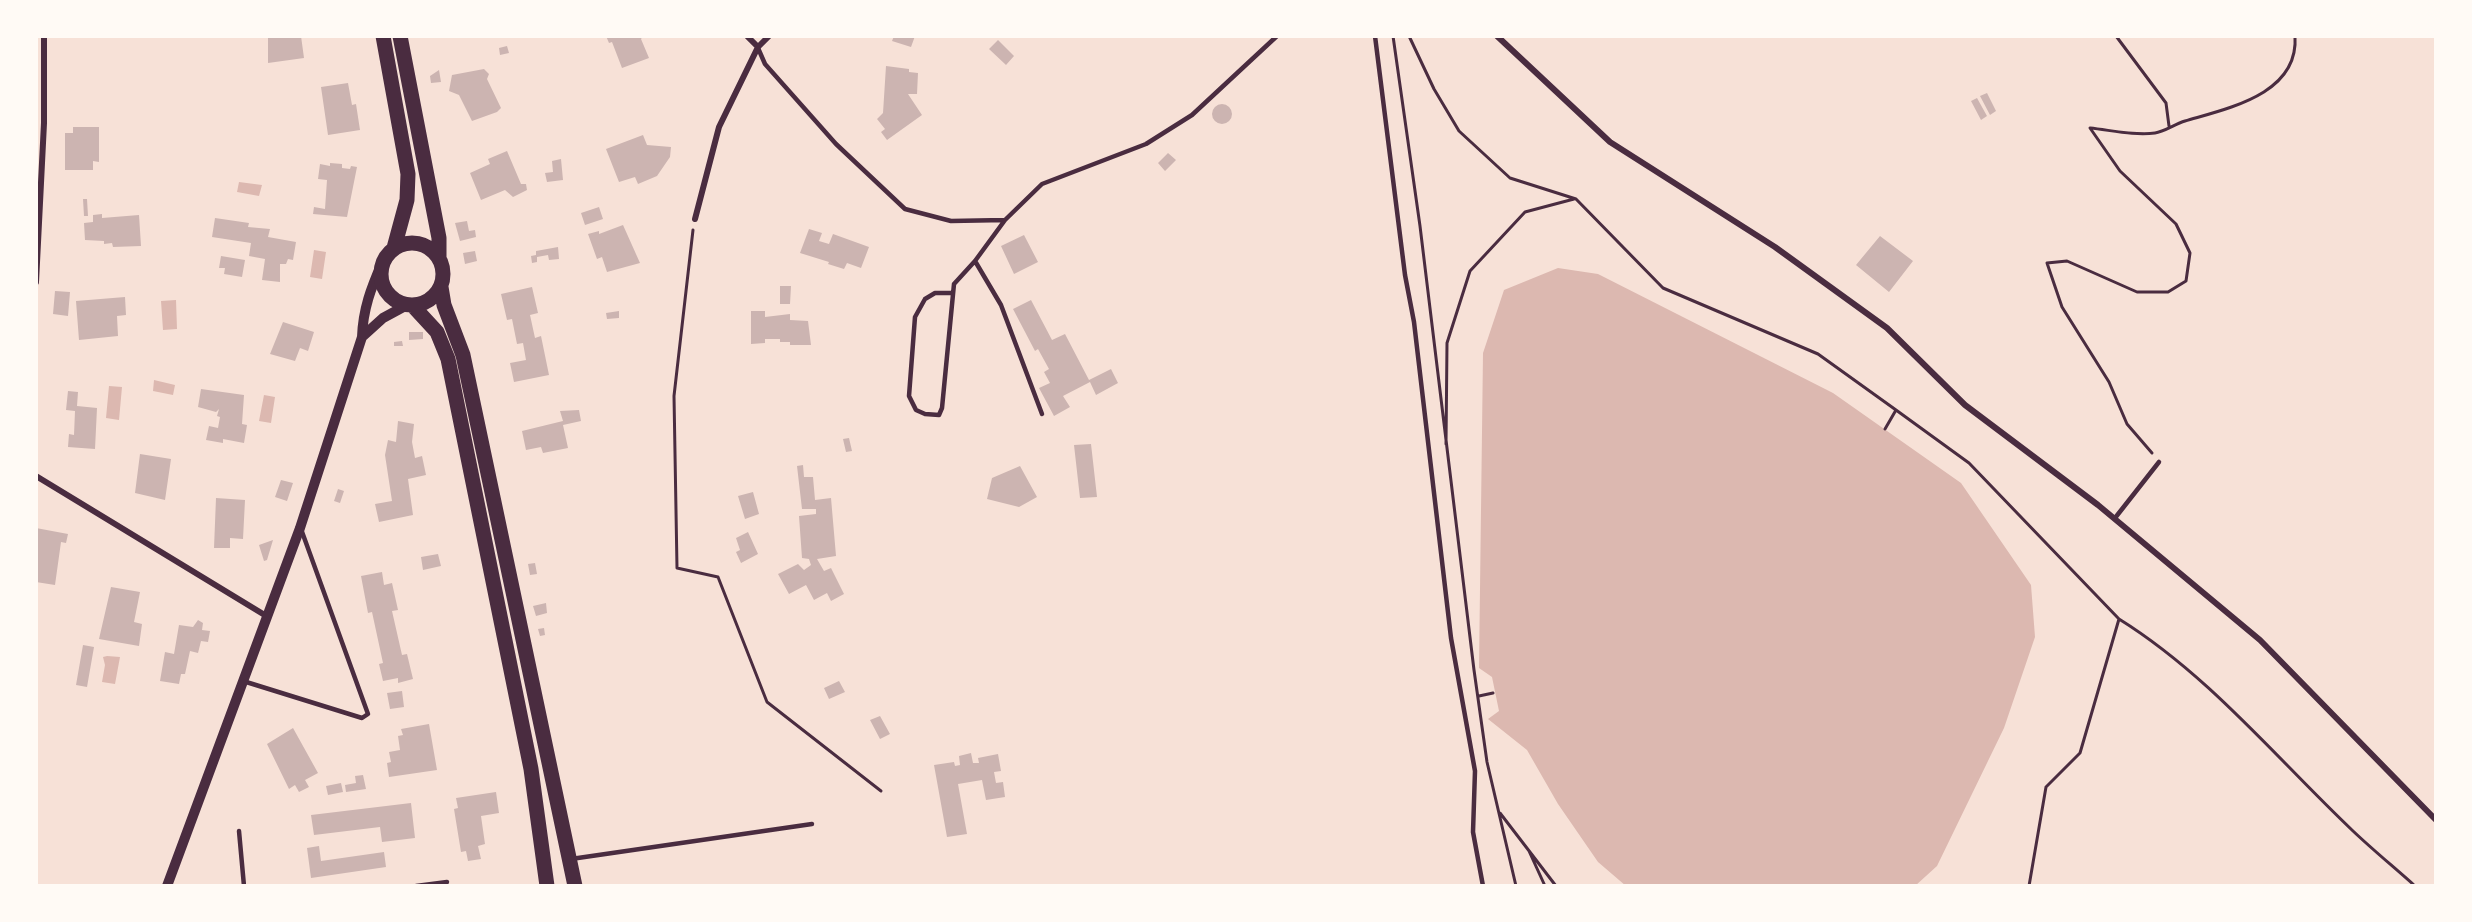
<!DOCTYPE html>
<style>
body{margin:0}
#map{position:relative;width:2472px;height:922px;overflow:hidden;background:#f7e1d7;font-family:"Sofia Sans Condensed",sans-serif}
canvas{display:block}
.frame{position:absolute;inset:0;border:38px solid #fffaf5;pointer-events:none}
</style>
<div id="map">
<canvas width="2472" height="922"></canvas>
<div class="frame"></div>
</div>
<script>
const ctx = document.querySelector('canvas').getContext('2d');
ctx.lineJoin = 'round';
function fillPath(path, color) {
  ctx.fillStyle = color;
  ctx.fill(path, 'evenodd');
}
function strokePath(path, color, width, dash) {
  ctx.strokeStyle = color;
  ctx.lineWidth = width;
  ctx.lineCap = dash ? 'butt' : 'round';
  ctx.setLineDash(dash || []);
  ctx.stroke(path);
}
fillPath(new Path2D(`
 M239 182 262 185 259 196 237 192Z
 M314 250 326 252 322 279 310 277Z
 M1558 268 1598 274 1833 393 1961 483 2031 585 2035 637 2004 728 1937 866 1915 886H1626L1598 862 1558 804 1527 750 1488 719 1499 711 1492 677 1479 668 1483 353 1504 290Z
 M176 300 177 329 163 330 161 301Z
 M154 380 175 385 173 395 153 391Z
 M109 386 122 387 119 420 106 418Z
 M264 395 275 397 271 423 259 421Z
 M107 656 120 657 115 684 102 682 105 665 103 657Z`), '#dcb8b0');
fillPath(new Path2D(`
 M268 36H301L304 58 268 63Z
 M606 36H643L641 39 649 58 622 68 612 42 609 43Z
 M894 36H915L911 47 892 41Z
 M998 40 1014 56 1006 65 989 49Z
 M507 46 509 53 500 55 499 48Z
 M886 66 909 69V72L918 73 917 94H908L922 115 887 140 881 132 885 129 877 119 883 113Z
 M484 69 489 74 487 79 501 108 497 112 472 121 459 95 449 91 452 75Z
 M439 70 441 82 431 83 430 76Z
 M348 83 352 105 356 104 360 130 328 135 321 87Z
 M1987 93 1996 111 1990 115 1980 96Z
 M1977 98 1987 116 1981 120 1971 101Z
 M1212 114a10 10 0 1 1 20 0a10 10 0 1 1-20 0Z
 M73 127H99V162L93 161V170H65V133H73Z
 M643 135 647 145 671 147 670 157 657 176 638 184 635 177 619 182 606 149Z
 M507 151 521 184H526L527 190 513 197 505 190 481 200 470 173 490 164 488 159Z
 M1168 153 1176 160 1165 171 1158 163Z
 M561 159 563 180 547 182 545 173 553 172 552 161Z
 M330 163 342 164V168L350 169 351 166 357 167 347 217 313 214 314 207 325 209 327 180 318 179 320 164 330 166Z
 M83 199H87L88 216H84Z
 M599 207 603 219 585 225 581 213Z
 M102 214V218L139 215 141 246 113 247 112 243 104 244V241L85 240 84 223 93 222V215Z
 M215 218 249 223 248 227 270 229 268 237 296 242 293 260 288 259 286 264H280V282L262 280 265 259 249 256 251 243 212 237Z
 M467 221 469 231 475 230 476 237 460 241 455 223Z
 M623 225 640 263 607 272 602 257 597 259 588 234 599 231V234Z
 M809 229 822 233 819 241 829 244 833 234 869 247 861 268 847 263 844 269 828 264 829 262 800 253Z
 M1024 235 1038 262 1014 274 1001 246Z
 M1880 236 1913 261 1889 292 1856 265Z
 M558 247 559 259 549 260 548 255 537 257V262L532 263 531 256 536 255V251Z
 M475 251 477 261 465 264 463 253Z
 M221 256 245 260 242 277 224 274 225 268H219Z
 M780 286H791L790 304H780Z
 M532 287 538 313 530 315 535 338 541 336 549 375 514 382 510 363 526 360 523 343 517 344 512 319 507 320 501 294Z
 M55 291 70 292 68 316 53 314Z
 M125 297 126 315 117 316 118 336 79 340 76 301Z
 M1031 300 1052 340 1065 334 1089 380 1111 369 1118 383 1096 395 1090 382 1063 396 1070 407 1054 416 1039 388 1050 383 1044 372 1049 369 1038 349 1035 351 1013 309Z
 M619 311V318L607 319 606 313Z
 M751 311H765V317L790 314V320L808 321 811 345H790V342H780V339H765V343L751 344Z
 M283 322 314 332 308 351 300 348 295 361 270 354Z
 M409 332H423V339L409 340Z
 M402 341 403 346H394V342Z
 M201 389 244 395 242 424 247 425 244 443 223 439V443L206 440 209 426 218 428 220 417 217 416 219 409 216 412 198 407Z
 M68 391 78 392 77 406 97 408 95 449 68 447 69 434 74 435 75 411 66 410Z
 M579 410 581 421 563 425 568 448 543 453 541 447 526 450 522 431 563 421 560 411Z
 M398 421 414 424 412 442 415 458 422 456 426 475 408 479 413 515 379 522 375 504 392 501 385 455 388 440 396 442Z
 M849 438 852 451 846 452 843 439Z
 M1091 444 1097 497 1080 498 1074 445Z
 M140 454 171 459 165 500 135 493Z
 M803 465 804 477H813L815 500 831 498 836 556 817 559 824 571 831 568 844 594 831 601 827 593 814 600 806 585 789 594 778 574 798 564 804 570 811 565 809 559 802 558 799 516 816 514V509H802L797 466Z
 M1020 466 1037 497 1019 507 987 499 992 478Z
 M281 480 293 483 287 501 275 497Z
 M338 489 344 491 340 503 334 501Z
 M753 492 759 514 745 519 738 496Z
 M216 498 245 500 243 539 230 538V548H214Z
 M36 528 68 534 66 543 61 542 55 585 36 582Z
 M748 532 758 554 741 563 736 552 740 550 736 538Z
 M273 540 267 560 264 561 259 545Z
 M438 554 441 566 423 570 421 557Z
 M535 563 537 574 530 575 528 564Z
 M382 572 384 585 392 583 398 610 392 611 402 655 407 654 413 679 398 683V678L383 681 379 664 383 663 372 612 368 613 361 576Z
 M111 587 140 592 134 622 142 624 139 646 99 639Z
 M546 603 547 613 536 616 533 606Z
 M198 620 203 623 202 630 210 631 208 642 201 641 198 653 190 651 185 674H181L179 684 160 681 165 652 174 654 179 625 193 627Z
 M544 628 545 635 540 636 538 629Z
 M83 645 94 647 87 687 76 685Z
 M839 681 845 692 829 699 824 688Z
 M402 691 404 707 390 709 387 693Z
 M880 716 890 734 880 739 870 720Z
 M429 724 437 770 389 777 387 763 391 762 389 752 400 750 398 736 403 735 401 729Z
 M293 728 318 773 305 780 309 787 299 792 295 785 289 789 267 744Z
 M971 753 973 763H979L978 758 998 754 1001 771 994 772 996 783 1003 782 1005 797 986 800 982 780 958 784 967 834 947 837 934 765 954 762 955 766 960 765 959 756Z
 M363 775 366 789 346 792 345 785 356 783 355 776Z
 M341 783 343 792 328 795 326 786Z
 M496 792 499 813 481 816 485 844 478 846 481 859 468 861 466 851 461 852 454 809 458 808 456 798Z
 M411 803 415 838 382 842 380 827 314 835 311 815Z
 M319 846 321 861 384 852 386 867 311 878 307 848Z`), '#ccb4b1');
strokePath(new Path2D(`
 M1393 36 1420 226 1474 670 1487 762 1516 886
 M1409 36 1434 89 1459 131 1510 178 1576 199 1663 288 1818 354 1896 410 1969 463 2119 619 2080 753 2046 787 2029 886
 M2116 36 2166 103 2169 126
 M693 230 674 396 677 568 718 577 767 702 881 791
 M1885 429 1896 410
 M1446 444 1447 343 1470 271 1525 212 1574 199
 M2152 453 2127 424 2109 382 2062 307 2047 263 2067 261 2137 292H2168L2186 281 2190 253 2176 224 2120 171 2090 128C2110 130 2135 136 2155 133 2164 132 2175 124 2185 121 2229 108 2299 94 2295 36
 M2119 619C2209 675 2277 759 2353 831 2373 850 2395 868 2415 886
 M1479 696 1493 693
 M1500 813 1556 886
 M1529 851 1545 886`), '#4a2c40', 3);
strokePath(new Path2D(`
 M1375 36 1405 275 1414 322 1451 638 1475 771 1473 832 1483 886
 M758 48 765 64 836 144 905 209 951 221 1005 220 1042 184 1146 144 1192 115 1277 36
 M975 261 1001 305 1042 414
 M951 293H935L925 299 915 317 909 396 916 410 925 414 939 415 942 408 954 284 975 261 1005 220
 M2115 518 2159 462
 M243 681 362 718 368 714 301 529
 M239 831 244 886
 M571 859 812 824
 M416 886 447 882`), '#4a2c40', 4.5);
strokePath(new Path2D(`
 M747 36 758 47
 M1497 36 1610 142 1775 247 1887 328 1965 405 2098 505 2260 640 2436 820
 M695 219 719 127 758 47 769 36
 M36 282 44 123V36
 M36 476 268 617`), '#4a2c40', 6);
strokePath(new Path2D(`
 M362 337 383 318 407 305
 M167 886 300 528 362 337C363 309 371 288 382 263`), '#4a2c40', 10);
strokePath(new Path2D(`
 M383 36 408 174 407 200 394 248
 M400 36 439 238V258
 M381 274a31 31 0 1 1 62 0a31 31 0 1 1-62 0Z
 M441 287 444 305 463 355 575 886
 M413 306 437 332 448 359 531 769 547 886`), '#4a2c40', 15);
</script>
